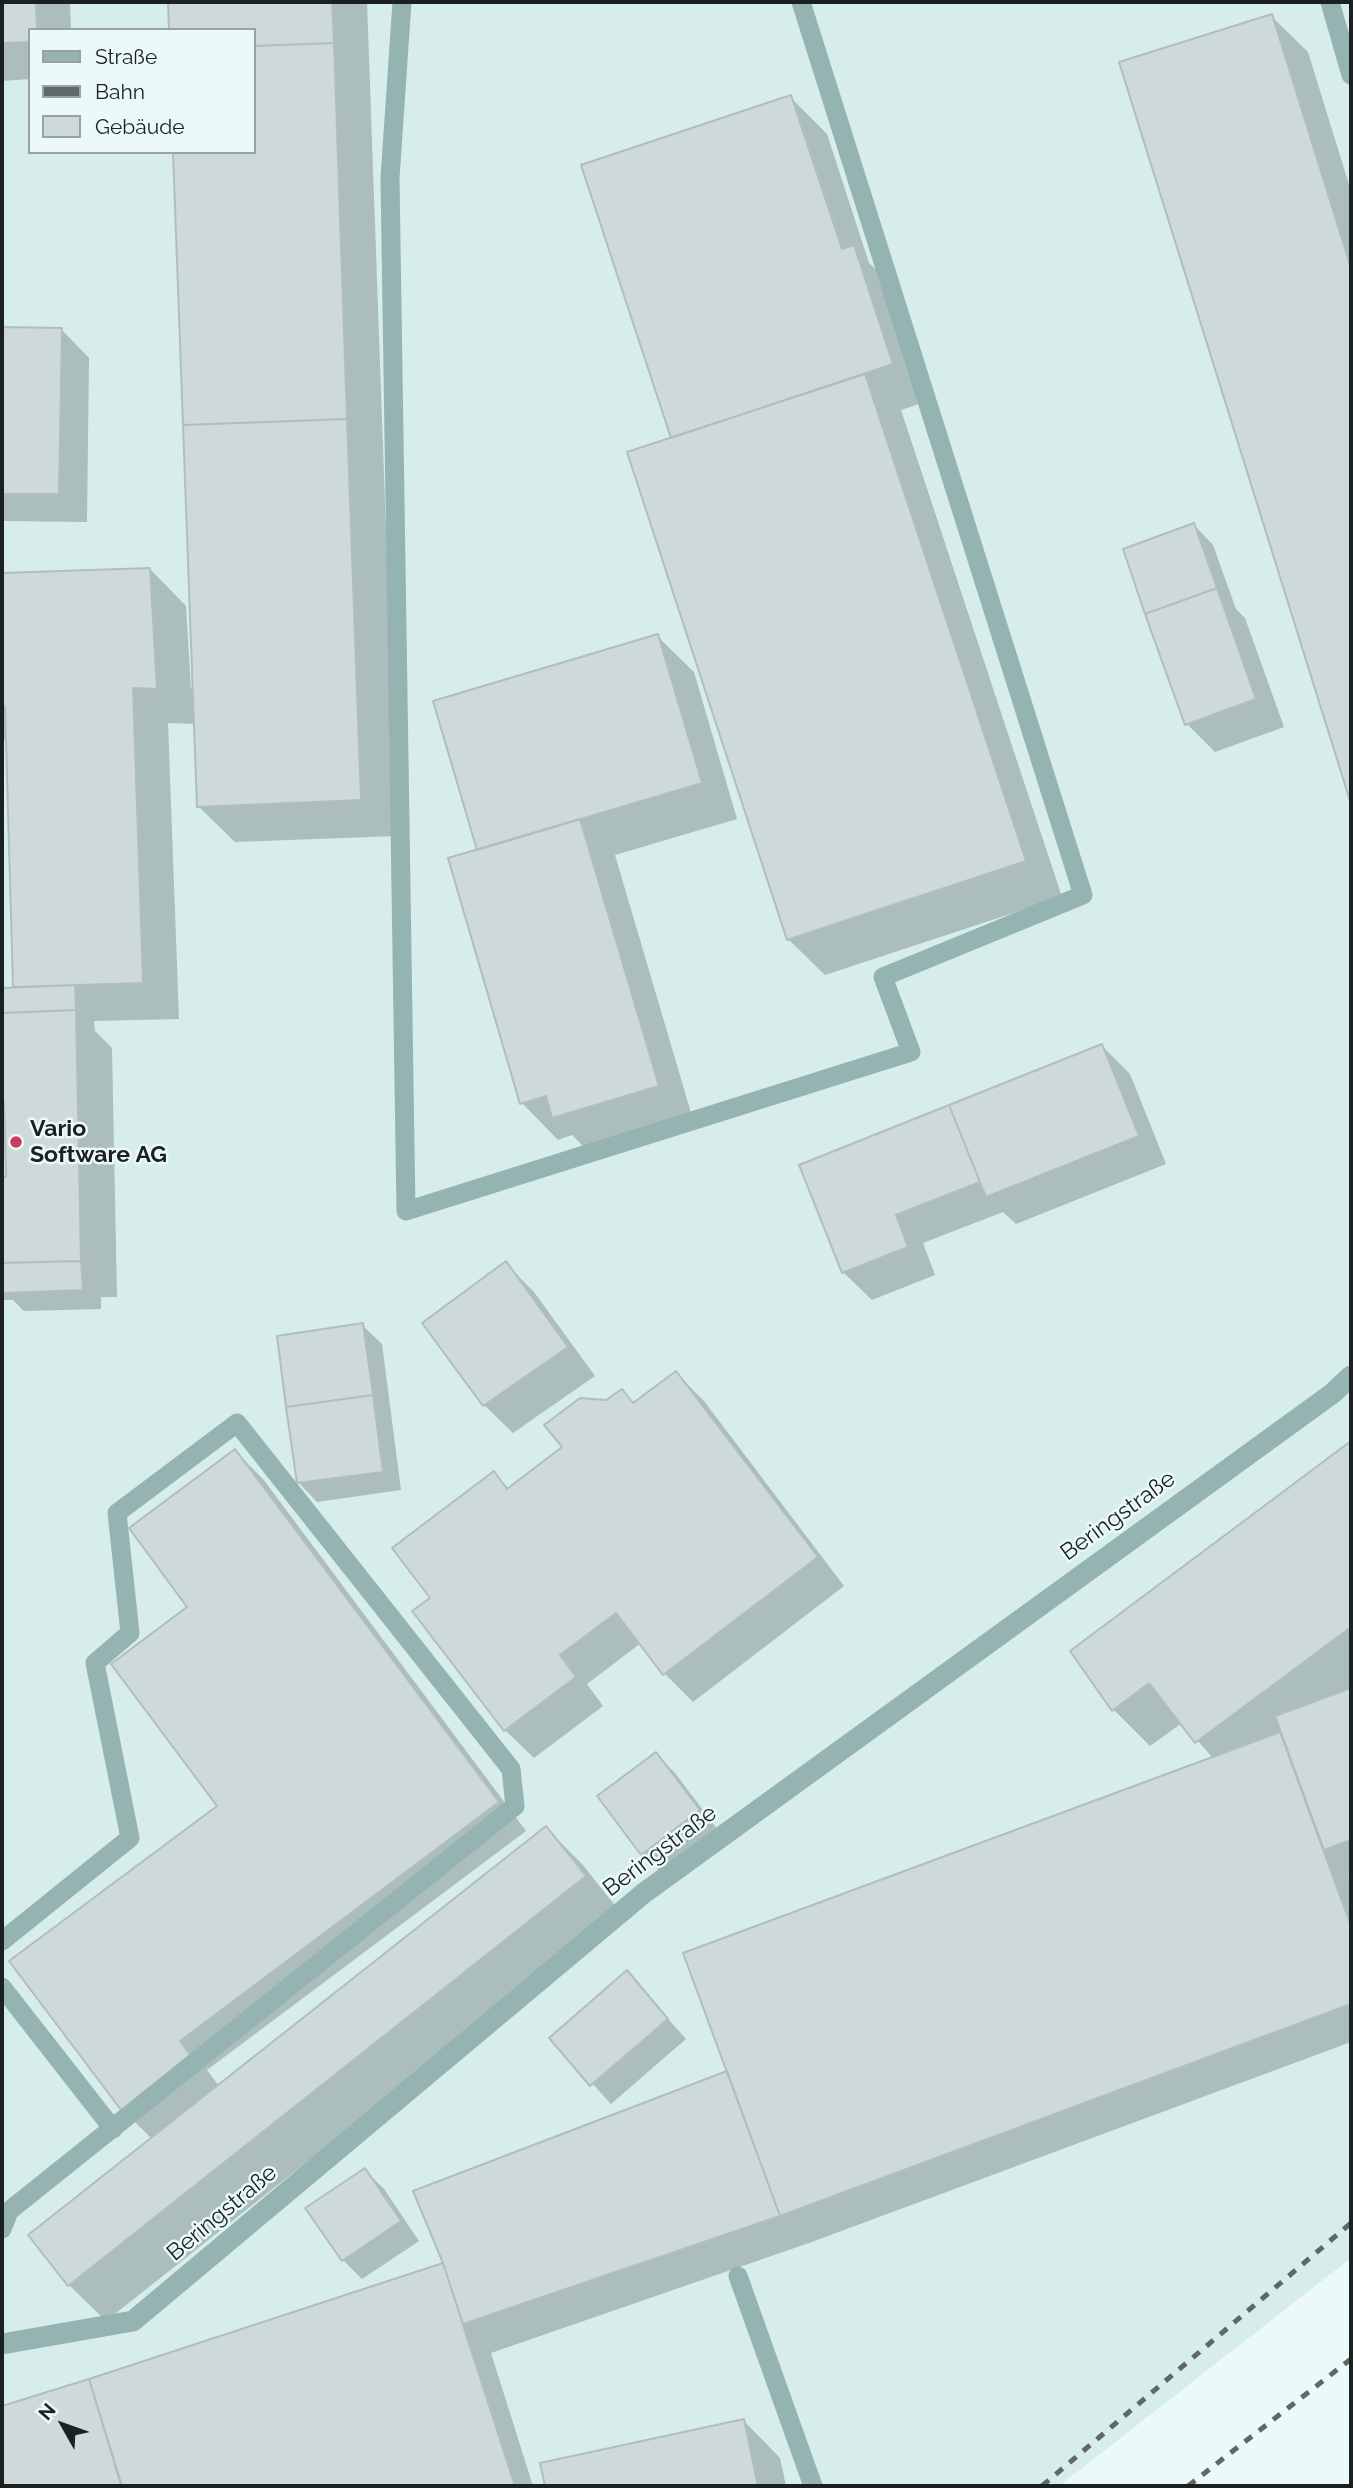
<!DOCTYPE html>
<meta charset="utf-8">
<style>
body{margin:0}
#map{position:relative;width:1353px;height:2488px;overflow:hidden;background:#ebf9f8;font-family:Raleway,sans-serif}
canvas{display:block}
.frame{position:absolute;inset:0;border:4px solid #1b2020;pointer-events:none}
.legend{position:absolute;left:28px;top:28px;width:228px;height:126px;box-sizing:border-box;background:#ebf9f8;border:2px solid #98a2a2;margin:0;padding:9px 12px;list-style:none;font-size:21px;color:#1b2020}
.legend li{display:flex;align-items:center;gap:14px;height:35px}
.legend b{width:35px;border:2px solid #98a2a2}
.north{position:absolute;left:28px;top:2390px;width:70px;height:70px;-webkit-text-stroke:5px #ebf9f8;paint-order:stroke;rotate:310deg;font-size:19px;font-weight:700;line-height:28px;text-align:center;color:#1b2020}
.north::after{content:'';display:block;margin:auto;width:24px;height:32px;background:#1b2020;clip-path:polygon(50% 0,100% 100%,50% 72%,0 100%)}
</style>
<div id="map">
<canvas width="1353" height="2488"></canvas>
<div class="frame"></div>
<ul class="legend">
<li><b style="height:9px;background:#94b3b1"></b>Straße</li>
<li><b style="height:9px;background:#5f6767"></b>Bahn</li>
<li><b style="height:19px;background:#cddad9"></b>Gebäude</li>
</ul>
<div class="north">N</div>
</div>
<script>
const ctx = document.querySelector('canvas').getContext('2d');
ctx.lineJoin = 'round';
function fillPath(path, color) {
  ctx.fillStyle = color;
  ctx.fill(path, 'evenodd');
}
function strokePath(path, color, width, dash) {
  ctx.strokeStyle = color;
  ctx.lineWidth = width;
  ctx.lineCap = dash ? 'butt' : 'round';
  ctx.setLineDash(dash || []);
  ctx.stroke(path);
}
function label(font, color, halo, rows, align = 'center') {
  ctx.font = font + ' Raleway,sans-serif';
  ctx.lineWidth = 5;
  ctx.setLineDash([]);
  ctx.textBaseline = 'middle';
  ctx.strokeStyle = halo;
  ctx.fillStyle = color;
  for (const [text, x, y, turn = 0] of rows) {
    ctx.save();
    ctx.translate(x, y);
    ctx.rotate((+turn || 0) * Math.PI / 180);
    ctx.textAlign = isNaN(turn) ? turn : align;
    if (halo) ctx.strokeText(text, 0, 0);
    ctx.fillText(text, 0, 0);
    ctx.restore();
  }
}
fillPath(new Path2D(`
 M2 2H1351V2258L1059 2486H2ZM30 30H254V152H30Z`), '#d6edeb');
fillPath(new Path2D(`
 M2 2H70L71 30H30V79L2 81Z
 M170 2H367L397 836 235 842 198 806 195 724 168 723 179 1019 94 1021 95 1031 112 1048 117 1297H101V1309L24 1311 13 1300H2V1179L8 1178 7 1138H2V990L14 989 8 743 2 737V575L150 569 186 606 191 689 194 688 254 152V30H171Z
 M1271 16 1308 52 1351 191V798L1121 64Z
 M790 97 827 134 869 263 890 283 928 401 901 410 1062 897 825 975 788 939 673 439Z
 M2 329H61L89 358 87 522 2 521Z
 M1194 525 1213 545 1236 609 1245 618 1284 727 1215 752 1187 724Z
 M657 636 694 672 737 819 615 855 694 1123 590 1153 572 1135 558 1140 522 1103 450 859 479 851Z
 M1102 1046 1130 1074 1166 1164 1016 1224 1003 1212 923 1243 935 1275 872 1300 843 1272 802 1166Z
 M506 1264 534 1292 595 1376 513 1433 484 1405 425 1323Z
 M362 1325 382 1344 401 1490 317 1502 298 1482Z
 M676 1373 704 1401 844 1586 693 1702 665 1674 641 1643 587 1684 603 1706 534 1758 505 1730 415 1611 432 1598 494 1473 509 1489 564 1447 607 1402 621 1391 635 1404Z
 M1351 1444V1876L1348 1872 1351 1881V2042L809 2243 491 2353 533 2486H2V2408L446 2264 729 2072 1213 1758 1182 1723 1150 1746 1114 1710 1073 1651Z
 M235 1451 263 1479 526 1831 207 2070 219 2086 546 1828 582 1864 621 1913 106 2321 69 2285 30 2235 152 2139 125 2112 219 1806 190 1607Z
 M656 1754 675 1773 718 1830 661 1872 642 1853Z
 M627 1973 686 2039 611 2104 551 2038Z
 M365 2170 384 2189 419 2241 362 2279 343 2260 308 2208Z
 M744 2421 780 2458 786 2486H547L542 2465Z`), '#0003');
const building = new Path2D(`
 M2 2H36L37 30H30V42L2 43Z
 M168 2H332L334 43 254 46V30H169Z
 M1272 14 1351 268V804L1119 62Z
 M334 43 347 419 183 425 173 152H254V46Z
 M791 95 842 249 854 245 893 364 671 438 581 165Z
 M2 327 62 328 59 494H2Z
 M865 374 1026 861 787 940 627 452Z
 M347 419 361 800 197 807 183 425Z
 M1194 523 1217 588 1145 614 1123 549Z
 M150 568 157 689 133 688 143 983 13 987 5 706 2 707V573Z
 M1217 588 1256 699 1185 725 1145 614Z
 M658 634 702 783 477 850 433 701Z
 M580 819 659 1086 552 1118 546 1096 520 1104 448 858Z
 M75 985 76 1010 2 1013V988Z
 M76 1010 81 1261 2 1263V1177H6L4 1101H2V1013Z
 M1102 1044 1139 1136 986 1197 949 1105Z
 M949 1105 980 1182 896 1215 908 1247 842 1273 799 1165Z
 M81 1261 83 1290 3 1293 2 1263Z
 M506 1261 568 1347 483 1406 422 1323Z
 M363 1323 373 1395 286 1407 277 1336Z
 M676 1371 818 1557 663 1675 616 1613 560 1655 576 1677 504 1731 412 1611 430 1598 392 1548 494 1471 507 1489 562 1447 544 1425 580 1398 606 1400 622 1389 633 1403Z
 M373 1395 383 1472 297 1483 286 1407Z
 M1351 1441V1627L1195 1743 1149 1683 1112 1711 1070 1651Z
 M235 1449 499 1802 180 2041 194 2060 124 2114 9 1961 217 1806 111 1664 187 1607 129 1528Z
 M1351 1688V1840L1324 1850 1275 1716Z
 M1280 1732 1351 1926V2004L780 2216 683 1953Z
 M656 1752 700 1810 641 1855 597 1796Z
 M546 1826 586 1876 68 2286 28 2235Z
 M627 1970 668 2019 590 2086 549 2038Z
 M727 2071 780 2216 463 2324 443 2263 413 2191Z
 M365 2168 401 2221 342 2261 305 2208Z
 M443 2263 515 2486H122L89 2379Z
 M89 2379 121 2485 2 2486V2406Z
 M744 2419 758 2486H545L540 2463Z`);
fillPath(building, '#cddad9');
strokePath(building, '#b1bebd', 2);
strokePath(new Path2D(`
 M402 2 390 178 406 1211 911 1052 883 977 1083 895 801 2
 M1330 2 1351 75
 M2 1941 130 1838 95 1663 130 1633 117 1513 237 1423 511 1769 515 1806 9 2211 2 2229
 M2 1987 113 2129
 M738 2276 813 2486`), '#94b3b1', 19);
strokePath(new Path2D(`
 M2 2344 133 2321 644 1893 1333 1393 1351 1376`), '#94b3b1', 21);
strokePath(new Path2D(`
 M1042 2486 1351 2223
 M1188 2486 1351 2359`), '#5f6767', 5, [9, 9]);
for (const [x, y, r, color] of [
 [16,1142,7,"#cc3c5d"]
]) {
  const dot = new Path2D();
  dot.arc(x, y, r, 0, 2 * Math.PI);
  ctx.fillStyle = color;
  ctx.fill(dot);
  strokePath(dot, '#ebf9f8', 2.5);
}
label('bold 23px', '#1b2020', '#ebf9f8', [
 ["Vario",30,1129],
 ["Software AG",30,1155]
], 'left');
label('23px', '#1b2020', '#ebf9f8', [
 ["Beringstraße",1118,1516,-36],
 ["Beringstraße",660,1851,-37],
 ["Beringstraße",222,2213,-40]
]);
</script>
